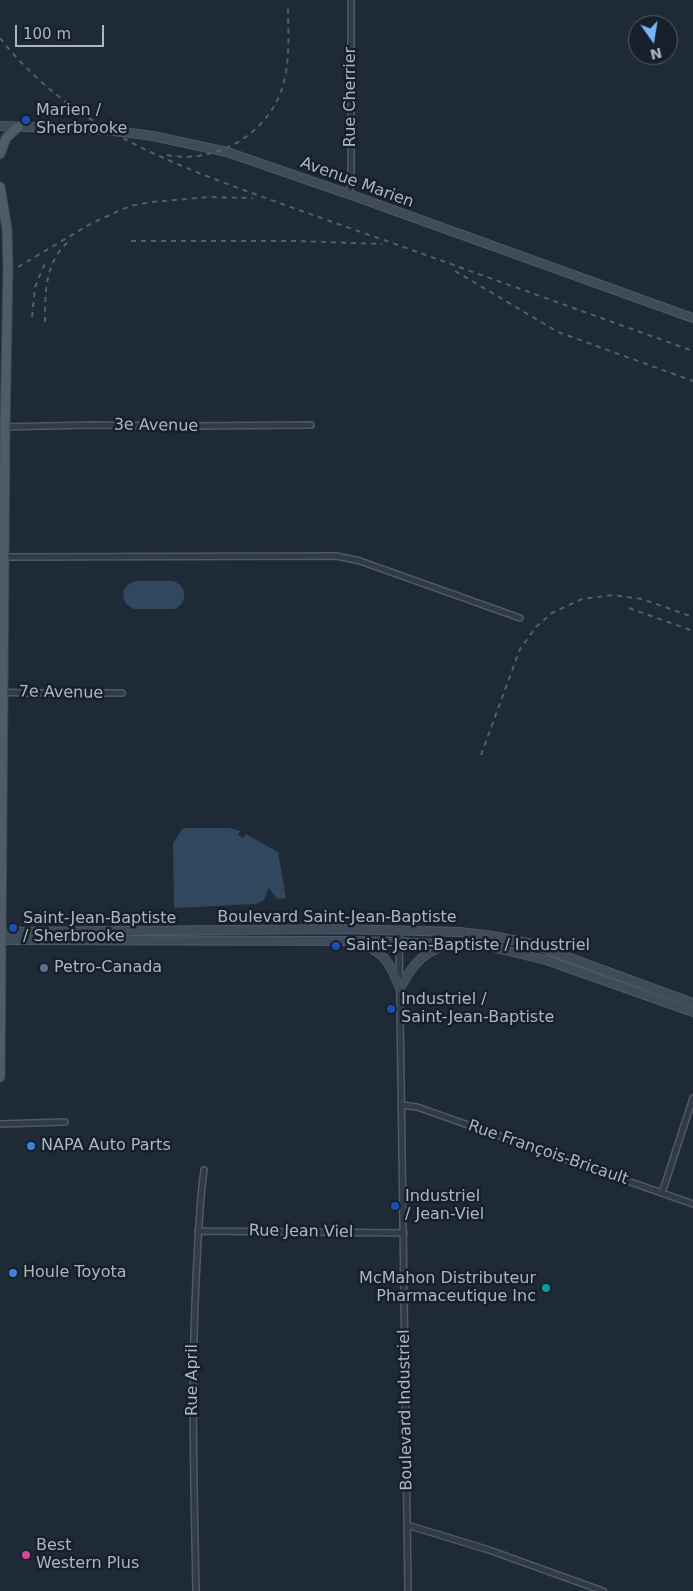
<!DOCTYPE html>
<meta charset="utf-8">
<style>
body{margin:0}
#map{position:relative;width:693px;height:1591px;overflow:hidden;background:#1e2a36;font-family:"DejaVu Sans",sans-serif}
canvas{display:block}
.north{position:absolute;left:628px;top:15px;width:50px;height:50px;box-sizing:border-box;background:#17202a;border:1px solid #525c68;border-radius:50%;rotate:167deg;font-size:14px;font-weight:700;line-height:20px;text-align:center;color:#aab6c4}
.north::after{content:'';display:block;margin:auto;width:18px;height:22px;background:#77b5fc;clip-path:polygon(50% 0,100% 100%,50% 72%,0 100%)}
.scale{position:absolute;left:15px;top:25px;width:89px;height:22px;box-sizing:border-box;border:2px solid #aab6c4;border-top:0;padding-left:6px;font-size:15px;line-height:18px;white-space:nowrap;color:#aab6c4;-webkit-text-stroke:4px #17202a;paint-order:stroke}
</style>
<div id="map">
<canvas width="693" height="1591"></canvas>
<div class="north">N</div>
<div class="scale">100 m</div>
</div>
<script>
const ctx = document.querySelector('canvas').getContext('2d');
ctx.lineJoin = 'round';
function fillPath(path, color) {
  ctx.fillStyle = color;
  ctx.fill(path, 'evenodd');
}
function strokePath(path, color, width, dash) {
  ctx.strokeStyle = color;
  ctx.lineWidth = width;
  ctx.lineCap = dash ? 'butt' : 'round';
  ctx.setLineDash(dash || []);
  ctx.stroke(path);
}
function label(font, color, halo, rows, align = 'center') {
  ctx.font = font + ' "DejaVu Sans",sans-serif';
  ctx.lineWidth = 5;
  ctx.setLineDash([]);
  ctx.textBaseline = 'middle';
  ctx.strokeStyle = halo;
  ctx.fillStyle = color;
  for (const [text, x, y, turn = 0] of rows) {
    ctx.save();
    ctx.translate(x, y);
    ctx.rotate((+turn || 0) * Math.PI / 180);
    ctx.textAlign = isNaN(turn) ? turn : align;
    if (halo) ctx.strokeText(text, 0, 0);
    ctx.fillText(text, 0, 0);
    ctx.restore();
  }
}
fillPath(new Path2D(`
 M137 581H173C188 586 188 604 174 609H134L126 604C120 592 124 584 137 581Z
 M183 828H230L240 831 238 835 243 838 246 834 278 852 286 898 277 899 269 888 264 900 256 904 175 908 174 906 173 843Z`), '#30475e');
const street = new Path2D(`
 M349 194 351 180V0
 M0 427 91 425 192 426 311 425
 M4 557 337 556 360 561 520 618
 M0 692 25 693H122
 M399 930 408 1591
 M401 1105 417 1107 693 1204
 M0 1124 65 1122
 M662 1193 693 1098
 M198 1231 404 1233
 M407 1525 489 1550 603 1591
 M196 1591C194 1487 191 1383 196 1280 198 1243 199 1206 204 1170`);
const secondary = new Path2D(`
 M0 126 106 130 153 136 227 152 357 197 693 318
 M0 932 339 929 459 932 493 936 532 944 693 1003
 M0 940 345 941 399 942 492 947 546 960 693 1012
 M360 943C385 953 390 963 400 988
 M400 988C411 968 421 953 444 946`);
const primary = new Path2D(`
 M0 154 6 138 18 127
 M0 187 7 229 8 268 5 427 0 1077`);
strokePath(street, '#4e5964', 8);
strokePath(secondary, '#4e5964', 10);
strokePath(primary, '#3d4752', 11);
strokePath(street, '#313b46', 5);
strokePath(secondary, '#3f4b59', 8);
strokePath(primary, '#4f5b67', 9);
strokePath(new Path2D(`
 M0 38C67 123 161 160 260 196 302 211 343 226 384 240 487 277 590 314 693 351
 M167 155C219 165 275 130 285 77 290 53 288 28 288 4
 M131 241H296L382 244
 M18 267 92 223 130 206 152 202 209 197 253 198
 M455 271 558 332 693 381
 M32 317 35 287 46 261
 M45 322C45 290 45 261 71 239
 M629 608 693 631
 M481 755 520 649 536 627 552 613 582 599 613 595 642 599 693 617`), '#52606e', 2, [5, 5]);
for (const [x, y, r, color] of [
 [26,120,5,"#1a4fb4"],
 [13,928,5,"#1a4fb4"],
 [336,946,5,"#1a4fb4"],
 [44,968,5,"#5c6f8a"],
 [391,1009,5,"#1a4fb4"],
 [31,1146,5,"#3f7fe0"],
 [395,1206,5,"#1a4fb4"],
 [13,1273,5,"#3f7fe0"],
 [546,1288,5,"#0f9aa8"],
 [26,1555,5,"#d1479c"]
]) {
  const dot = new Path2D();
  dot.arc(x, y, r, 0, 2 * Math.PI);
  ctx.fillStyle = color;
  ctx.fill(dot);
  strokePath(dot, '#17202a', 2);
}
label('16px', '#aab6c4', '#17202a', [
 ["Rue Cherrier",351,97,-90],
 ["Avenue Marien",357,183,20],
 ["3e Avenue",156,426,1],
 ["7e Avenue",61,693,1],
 ["Boulevard Saint-Jean-Baptiste",337,918],
 ["Rue François-Bricault",548,1153,19],
 ["Rue Jean Viel",301,1232,1],
 ["Rue April",193,1380,-90],
 ["Boulevard Industriel",406,1410,-91]
]);
label('16px', '#aab6c4', '#17202a', [
 ["Marien /",36,111],
 ["Sherbrooke",36,129],
 ["Saint-Jean-Baptiste",23,919],
 ["/ Sherbrooke",23,937],
 ["Saint-Jean-Baptiste / Industriel",346,946],
 ["Petro-Canada",54,968],
 ["Industriel /",401,1000],
 ["Saint-Jean-Baptiste",401,1018],
 ["NAPA Auto Parts",41,1146],
 ["Industriel",405,1197],
 ["/ Jean-Viel",405,1215],
 ["Houle Toyota",23,1273],
 ["McMahon Distributeur",536,1279,"right"],
 ["Pharmaceutique Inc",536,1297,"right"],
 ["Best",36,1546],
 ["Western Plus",36,1564]
], 'left');
</script>
